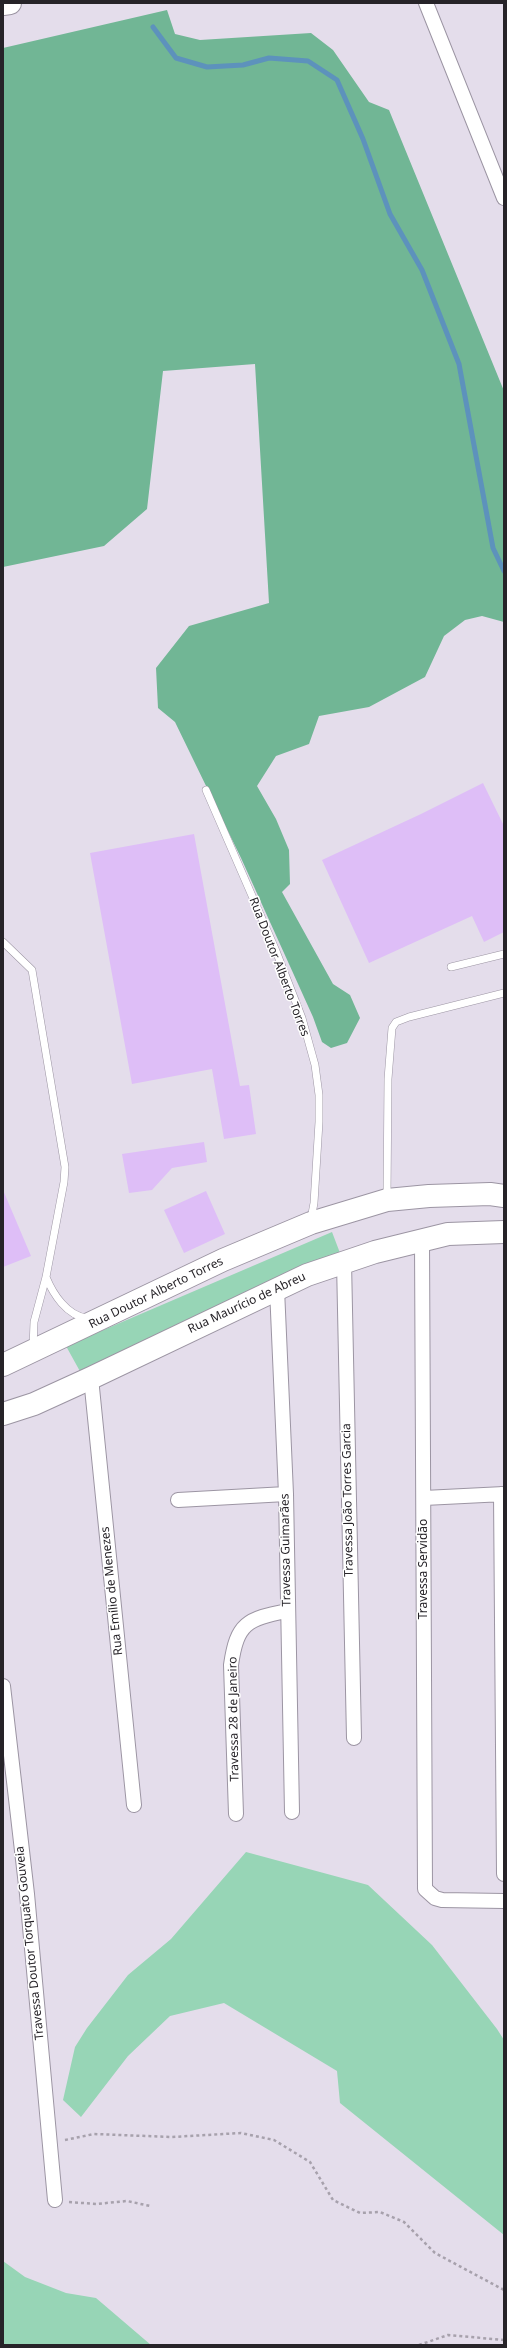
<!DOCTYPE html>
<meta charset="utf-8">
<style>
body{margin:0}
#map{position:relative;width:507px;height:2348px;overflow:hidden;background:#e4ddeb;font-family:"Noto Sans",sans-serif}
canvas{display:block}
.frame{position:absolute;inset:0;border:4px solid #262328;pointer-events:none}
</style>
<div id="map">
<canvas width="507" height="2348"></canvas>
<div class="frame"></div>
</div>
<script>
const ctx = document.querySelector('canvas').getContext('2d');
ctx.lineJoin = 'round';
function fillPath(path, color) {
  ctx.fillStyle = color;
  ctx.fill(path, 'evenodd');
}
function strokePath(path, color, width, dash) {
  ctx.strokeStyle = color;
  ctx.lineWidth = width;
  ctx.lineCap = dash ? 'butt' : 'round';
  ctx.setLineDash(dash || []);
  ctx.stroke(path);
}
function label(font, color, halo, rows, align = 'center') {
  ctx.font = font + ' "Noto Sans",sans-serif';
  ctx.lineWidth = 3;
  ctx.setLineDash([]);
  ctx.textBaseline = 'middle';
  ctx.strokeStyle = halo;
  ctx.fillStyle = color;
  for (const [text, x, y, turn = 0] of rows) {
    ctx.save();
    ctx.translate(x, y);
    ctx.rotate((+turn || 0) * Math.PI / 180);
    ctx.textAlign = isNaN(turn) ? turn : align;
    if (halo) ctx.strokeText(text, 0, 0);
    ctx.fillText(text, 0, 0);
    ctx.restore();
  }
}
fillPath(new Path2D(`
 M332 1232 340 1253 82 1375 66 1346Z
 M246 1852 368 1885 432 1945 497 2029 504 2040V2235L340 2103 337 2071 224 2003 170 2016 128 2056 81 2117 63 2100 75 2047 87 2028 128 1975 171 1939Z
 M3 2261 25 2277 66 2293 96 2298 151 2345H3Z`), '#97d5b6');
fillPath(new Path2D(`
 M167 10 175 34 200 40 311 33 333 50 369 102 389 110 504 391V622L482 616 465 620 444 636 425 677 369 707 319 716 309 744 276 756 257 786 276 819 289 850 290 884 282 892 333 984 350 995 360 1018 347 1043 331 1048 322 1042 313 1017 241 858 175 722 158 708 156 668 189 626 269 603 255 364 163 371 147 509 104 546 3 567V48Z`), '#71b695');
strokePath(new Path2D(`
 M153 27 176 58 207 67 243 65 269 58 308 61 337 80 363 139 390 214 422 270 459 364 493 548 504 571`), '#5d92bc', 5);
fillPath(new Path2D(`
 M483 783 504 826V932L484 942 472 916 369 963 322 860 421 814Z
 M194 834 240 1086 249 1085 256 1134 224 1139 212 1069 132 1084 90 853Z
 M204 1142 207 1162 172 1168 152 1190 129 1193 122 1154Z
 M3 1190 31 1256 3 1267Z
 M206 1191 225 1234 184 1253 164 1210Z`), '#debef7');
const service = new Path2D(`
 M206 790 276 951 302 1018 315 1065 319 1095V1122L314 1203 311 1219
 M3 942 32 970 65 1167 64 1182 46 1277 34 1322 33 1348
 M451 967 504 954
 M387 1197 388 1079 392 1028 396 1022 409 1017 504 993
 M46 1277C53 1294 67 1316 87 1318`);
const minor = new Path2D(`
 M426 3 504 198
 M422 1241 425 1889 435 1898 442 1900 504 1901
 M344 1262 354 1738
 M277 1289 286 1494 292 1812
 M91 1378 134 1805
 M501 1494 504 1874
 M424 1498 504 1494
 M178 1500 286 1494
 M3 1686 27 1894 55 2200
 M236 1814 231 1665C237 1623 247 1619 287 1611`);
const primary = new Path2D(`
 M3 1365 223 1260 311 1223 387 1200 429 1196 490 1194 504 1196
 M3 1414 34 1404 91 1378 307 1275 375 1252 448 1234 504 1232`);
const motorway = new Path2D(`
 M3 4 10 3`);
strokePath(service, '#9c95a3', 8);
strokePath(minor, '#9c95a3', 16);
strokePath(primary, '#9c95a3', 24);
strokePath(motorway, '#9c95a3', 24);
strokePath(new Path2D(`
 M65 2140 94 2134 172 2137 241 2133 274 2140 310 2162 333 2200 360 2213 380 2212 404 2222 435 2253 504 2290
 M69 2202 96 2204 127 2201 150 2206
 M419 2345 448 2335 504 2340`), '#a7a1ac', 2.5, [3, 3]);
strokePath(service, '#fff', 7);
strokePath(minor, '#fff', 14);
strokePath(primary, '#fff', 22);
strokePath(motorway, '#fff', 22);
label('12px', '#262328', '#fff', [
 ["Rua Doutor Alberto Torres",279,967,69],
 ["Rua Doutor Alberto Torres",156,1293,-26],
 ["Rua Maurício de Abreu",247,1303,-25],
 ["Travessa João Torres Garcia",348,1500,-91],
 ["Travessa Guimarães",286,1550,-91],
 ["Travessa Servidão",424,1569,-90],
 ["Rua Emílio de Menezes",112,1591,-96],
 ["Travessa 28 de Janeiro",234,1719,-91],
 ["Travessa Doutor Torquato Gouveia",30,1943,-96]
]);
</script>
